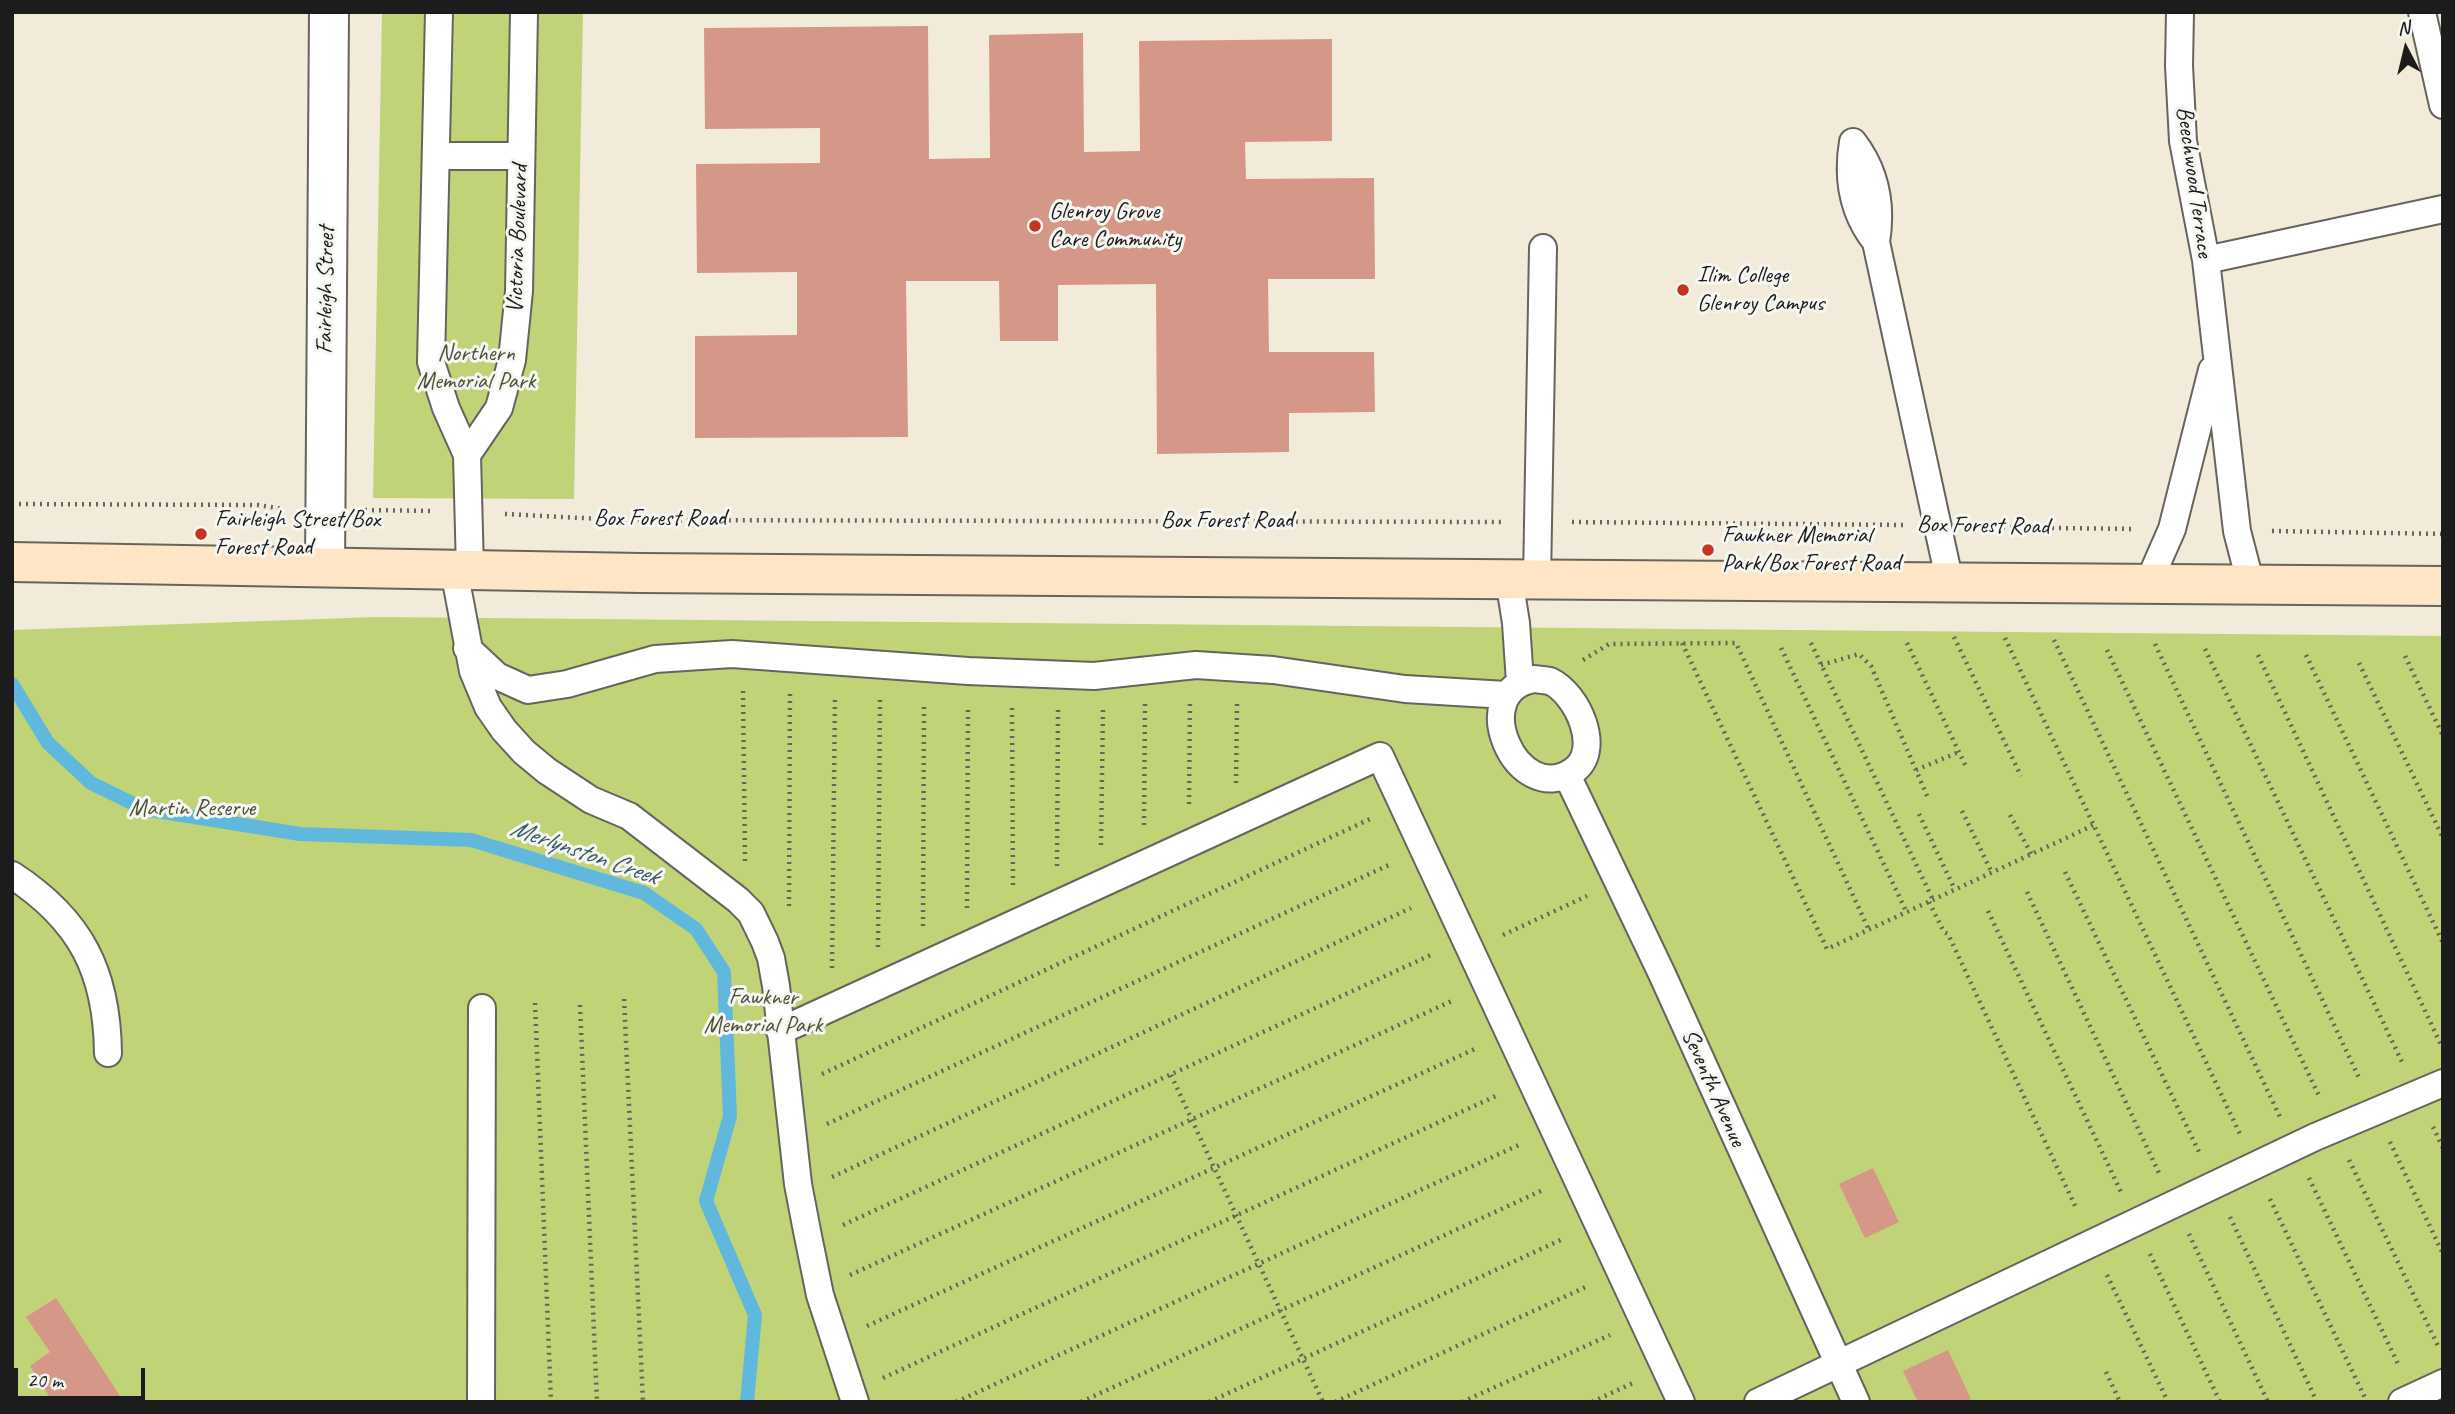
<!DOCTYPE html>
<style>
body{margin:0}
#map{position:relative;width:2455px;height:1414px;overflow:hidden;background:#f2ebda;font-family:Caveat,sans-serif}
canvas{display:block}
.frame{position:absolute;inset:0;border:14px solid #1c1c1c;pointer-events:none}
.north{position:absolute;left:2371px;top:14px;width:70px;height:70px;-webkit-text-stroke:5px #f6f6f2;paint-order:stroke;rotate:353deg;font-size:19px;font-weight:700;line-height:28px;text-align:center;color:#1c1c1c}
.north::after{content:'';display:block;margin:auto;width:24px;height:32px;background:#1c1c1c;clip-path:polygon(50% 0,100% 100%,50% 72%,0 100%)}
.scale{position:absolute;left:14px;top:1368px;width:131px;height:32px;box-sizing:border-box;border:4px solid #1c1c1c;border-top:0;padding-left:9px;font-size:21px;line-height:24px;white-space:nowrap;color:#1c1c1c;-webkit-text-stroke:5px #f6f6f2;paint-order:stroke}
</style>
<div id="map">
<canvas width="2455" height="1414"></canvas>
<div class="frame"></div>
<div class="north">N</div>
<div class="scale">20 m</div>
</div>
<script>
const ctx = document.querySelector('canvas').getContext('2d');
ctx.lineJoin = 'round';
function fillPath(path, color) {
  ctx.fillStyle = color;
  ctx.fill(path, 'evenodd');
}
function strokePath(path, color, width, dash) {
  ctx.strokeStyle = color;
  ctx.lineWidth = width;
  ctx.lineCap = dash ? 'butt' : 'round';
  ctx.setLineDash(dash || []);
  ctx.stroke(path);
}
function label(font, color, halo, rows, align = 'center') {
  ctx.font = font + ' Caveat,sans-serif';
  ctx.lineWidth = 6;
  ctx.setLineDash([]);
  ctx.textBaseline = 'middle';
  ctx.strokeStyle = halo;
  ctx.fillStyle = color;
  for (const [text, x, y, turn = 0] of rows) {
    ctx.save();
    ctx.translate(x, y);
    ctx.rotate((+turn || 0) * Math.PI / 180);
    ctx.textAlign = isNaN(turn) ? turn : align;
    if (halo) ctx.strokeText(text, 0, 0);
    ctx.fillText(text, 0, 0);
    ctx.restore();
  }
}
fillPath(new Path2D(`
 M382 12H583L574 499 373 498Z
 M376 617 2443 636V1402H12V630Z`), '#c0d376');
strokePath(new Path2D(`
 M12 684 48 743 91 783 144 809 300 834 471 840 644 893 696 929 724 972 730 1116 706 1201 755 1315 747 1402`), '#60b9dd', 14);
fillPath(new Path2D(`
 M928 26 929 159 990 158 989 35 1083 33 1084 152 1140 151 1139 41 1332 39V141L1245 142 1246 179 1374 178 1375 279H1268L1269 352H1374L1375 412 1289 413V452L1157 454 1156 284 1058 285V341H1000L999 281H906L908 437 695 438V336L797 335V272L697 273 696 164 820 163V128L705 129 704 28Z
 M1873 1168 1899 1222 1865 1238 1839 1184Z
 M56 1298 124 1402H53L30 1366 50 1352 26 1317Z
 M1948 1350 1971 1399 1964 1402H1918L1903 1371Z`), '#d59787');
const lane = new Path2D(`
 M439 12 431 362 446 408 467 455 470 570
 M2180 12 2179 66 2183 141 2206 260 2237 531 2251 585
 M2422 12 2443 105
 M1853 142C1876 172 1882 206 1876 242L1950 583
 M1853 142C1847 178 1853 213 1876 242
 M436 156H521
 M2206 260 2443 209
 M467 455 499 408 512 360 519 291 524 12
 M454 570 473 671 488 707 504 730 524 752 547 771 591 800 629 816 738 900 751 913 765 942 771 958 776 986 798 1184 807 1231 820 1295 855 1402
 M1509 579 1516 623 1520 682
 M1537 579 1543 248
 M2147 586 2172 529 2212 370
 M467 648 497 676 528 690 567 684 655 659 732 654 968 671 1094 676 1196 665 1273 670 1405 689 1506 695
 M1534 679C1539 680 1546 680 1550 681 1578 694 1603 751 1573 771 1517 809 1465 691 1534 679Z
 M1567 775 1662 974 1856 1402
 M12 875C81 920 107 972 108 1053
 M780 1031 1380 756 1681 1402
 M481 1402 482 1008
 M1758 1402 2315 1137 2443 1083
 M2402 1402 2443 1383`);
const street = new Path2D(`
 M325 567 329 12`);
const secondary = new Path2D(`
 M12 562 641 573 2443 586`);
strokePath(lane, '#67645e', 30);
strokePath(street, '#67645e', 42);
strokePath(secondary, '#67645e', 42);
strokePath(new Path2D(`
 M12 504 258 505 283 509
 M365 510 433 511
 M505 514 620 520 1504 522
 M1572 522 1903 525
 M1975 527 2134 529
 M2272 531 2443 534
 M1954 637 2021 776
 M2005 638 2240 1134
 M2054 640 2280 1117
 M1682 643 1827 949 2094 825
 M1811 643 1933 900
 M1907 643 1967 769
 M2155 644 2360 1080
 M1781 648 1907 913
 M2205 649 2402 1062
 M2107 650 2320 1098
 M2258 655 2442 1047
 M2306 655 2443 943
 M2405 656 2443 736
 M1583 660 1609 644 1736 643 1869 930
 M2359 663 2443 838
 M1821 665 1859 654 1871 666 1928 798
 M743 691 745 861
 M1012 708 1013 885
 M1916 770 1959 752
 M1236 783 1237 704
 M1189 804 1190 701
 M1962 811 1992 873
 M1919 814 1955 890
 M2010 815 2032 855
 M1144 825 1145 704
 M1101 845 1103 710
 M1057 866 1058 710
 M2065 872 2199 1152
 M2027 892 2159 1173
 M1929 902 1944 932 1948 934 2077 1210
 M789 906 790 694
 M967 908 968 706
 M1988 911 2121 1192
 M923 926 924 704
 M1503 935 1587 896
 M878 947 880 700
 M832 968 835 696
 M624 999 643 1402
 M535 1003 551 1402
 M580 1005 597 1402
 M822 1074 1370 819
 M1171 1075 1323 1402
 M827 1124 1391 864
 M2433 1127 2443 1148
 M2390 1142 2443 1254
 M2349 1160 2439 1348
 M832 1177 1411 908
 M2309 1178 2399 1366
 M2270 1199 2366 1400
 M2230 1217 2317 1402
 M843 1225 1433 954
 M2189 1234 2268 1402
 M2150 1254 2220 1402
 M850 1275 1454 1000
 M2107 1275 2168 1402
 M867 1326 1477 1048
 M2106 1372 2120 1402
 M883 1378 1498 1095
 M956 1402 1521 1144
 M1081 1402 1543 1190
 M1209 1402 1565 1238
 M1335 1402 1588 1286
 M1462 1402 1610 1335
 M1592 1402 1633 1383`), '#67645e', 4.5, [2, 5]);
strokePath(lane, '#fff', 26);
strokePath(street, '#fff', 38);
strokePath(secondary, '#fde5c5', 38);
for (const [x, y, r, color] of [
 [1035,226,7,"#c8321e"],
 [1683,290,7,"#c8321e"],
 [201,534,7,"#c8321e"],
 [1708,550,7,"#c8321e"]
]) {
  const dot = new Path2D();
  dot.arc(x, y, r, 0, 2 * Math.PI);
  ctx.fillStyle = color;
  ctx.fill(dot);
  strokePath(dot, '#f6f6f2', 2.5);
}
label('24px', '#1c1c1c', '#f6f6f2', [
 ["Beechwood Terrace",2194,182,82],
 ["Victoria Boulevard",518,239,-88],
 ["Fairleigh Street",326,290,-89],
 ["Box Forest Road",660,519],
 ["Box Forest Road",1227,521],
 ["Box Forest Road",1983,526,1],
 ["Seventh Avenue",1713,1088,66]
]);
label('24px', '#1c1c1c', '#f6f6f2', [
 ["Glenroy Grove",1049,212],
 ["Care Community",1049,240],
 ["Ilim College",1697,276],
 ["Glenroy Campus",1697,304],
 ["Fairleigh Street/Box",215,520],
 ["Forest Road",215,548],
 ["Fawkner Memorial",1722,536],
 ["Park/Box Forest Road",1722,564]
], 'left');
label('24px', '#4d5337', '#f6f6f2', [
 ["Northern",476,354],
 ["Memorial Park",476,382],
 ["Martin Reserve",192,809],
 ["Fawkner",763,998],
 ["Memorial Park",763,1026]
]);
label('italic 26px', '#375b69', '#f6f6f2', [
 ["Merlynston Creek",584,853,19]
]);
</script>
